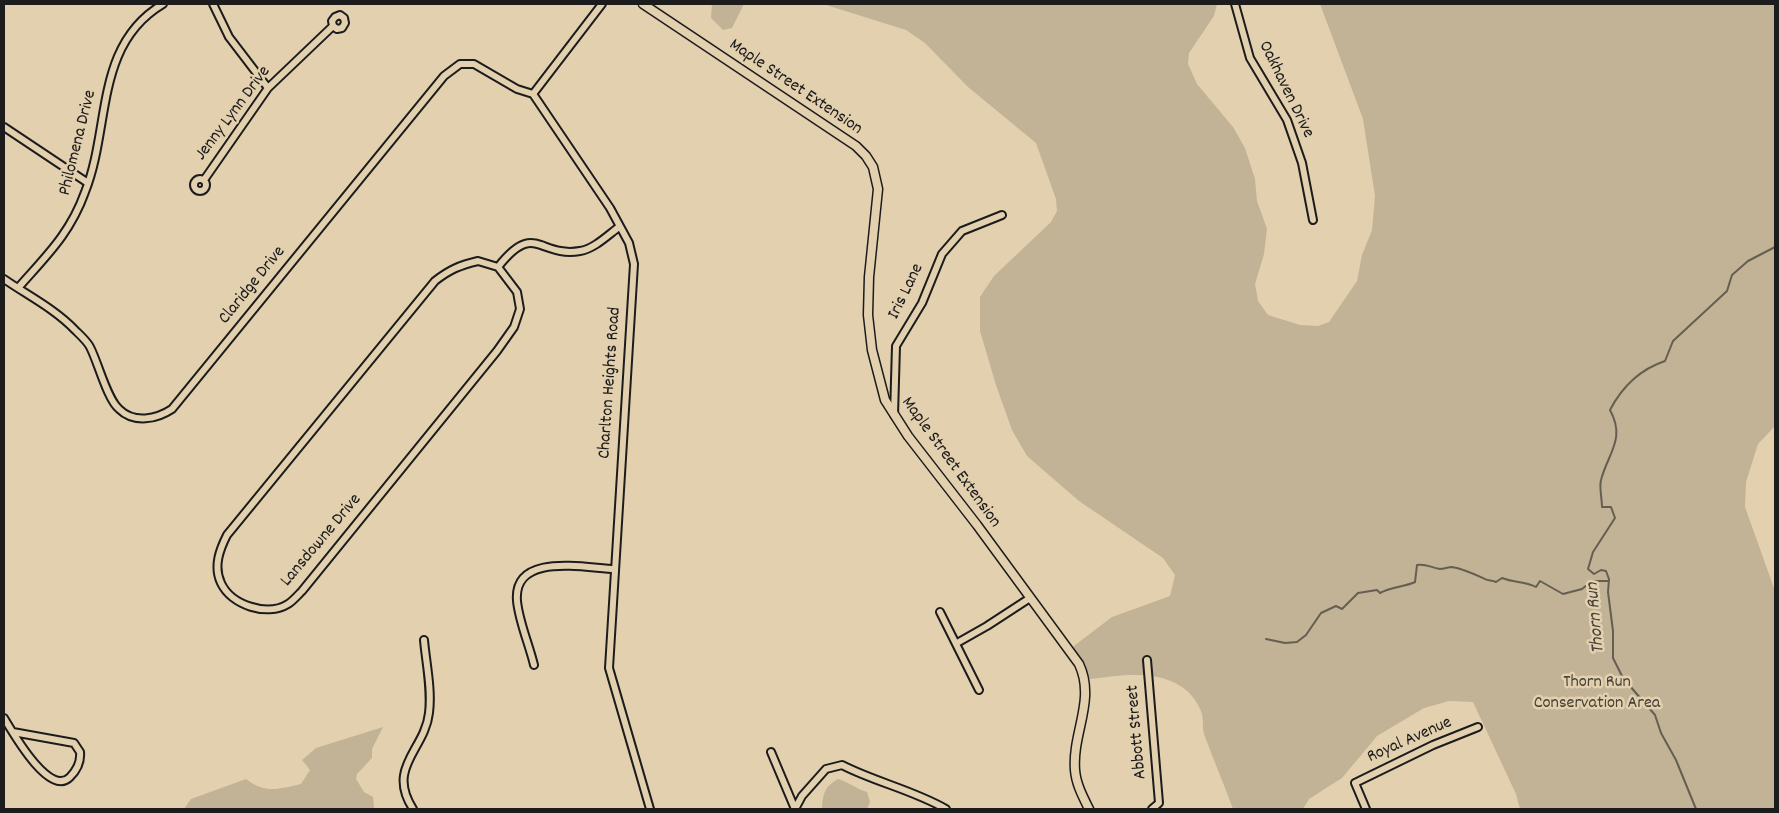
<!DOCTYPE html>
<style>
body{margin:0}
#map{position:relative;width:1779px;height:813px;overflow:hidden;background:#e3d0ae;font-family:Dekko,sans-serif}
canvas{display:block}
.frame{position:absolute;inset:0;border:5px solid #1c1c1c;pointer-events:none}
</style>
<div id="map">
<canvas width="1779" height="813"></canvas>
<div class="frame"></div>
</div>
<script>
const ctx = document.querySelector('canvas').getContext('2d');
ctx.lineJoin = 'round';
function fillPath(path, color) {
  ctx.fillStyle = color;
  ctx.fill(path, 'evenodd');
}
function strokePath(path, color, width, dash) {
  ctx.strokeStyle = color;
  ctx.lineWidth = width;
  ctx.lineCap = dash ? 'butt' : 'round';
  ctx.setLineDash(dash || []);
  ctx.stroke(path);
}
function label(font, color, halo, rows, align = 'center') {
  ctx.font = font + ' Dekko,sans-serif';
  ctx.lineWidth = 5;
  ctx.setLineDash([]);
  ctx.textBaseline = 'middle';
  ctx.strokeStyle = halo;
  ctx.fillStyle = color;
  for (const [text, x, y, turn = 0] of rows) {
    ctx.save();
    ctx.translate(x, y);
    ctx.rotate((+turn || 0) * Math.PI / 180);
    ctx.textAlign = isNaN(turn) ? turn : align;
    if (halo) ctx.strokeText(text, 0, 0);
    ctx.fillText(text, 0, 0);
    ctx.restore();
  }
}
fillPath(new Path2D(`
 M712 4H744L732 28 723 30 711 18Z
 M823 4H1217L1214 16 1189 53 1188 64 1197 84 1233 127 1245 148 1255 179 1257 201 1267 229 1264 254 1255 284 1258 301 1268 315 1300 325 1318 326 1329 322 1357 281 1362 255 1372 230 1375 196 1363 119 1320 4H1775V426L1758 444 1746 482 1745 507 1775 591V809H1520L1516 794 1473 702 1449 701 1424 708 1377 736 1342 778 1309 799 1303 809H1233C1224 784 1213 759 1204 734 1202 727 1204 718 1201 711 1182 665 1124 674 1085 680L1070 649 1112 617 1170 596 1175 575 1163 558 1079 501 1027 456 1012 430 996 385 980 331V297L994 276 1051 222 1057 211 1056 199 1036 143 968 87 925 43 906 30Z
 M383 727 372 749V758L357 774 356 779 364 792 373 797 374 807 372 809H184L191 799 246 779C265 794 279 789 301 784L310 770 302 760 316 748Z
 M838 779C849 782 856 789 867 792L870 802 867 809H822C823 794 824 787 838 779Z`), '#c2b296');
strokePath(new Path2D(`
 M1266 639 1285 643 1297 642 1306 635 1321 613 1336 606 1342 609 1358 593 1377 590 1380 593C1391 587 1404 587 1415 582L1417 565C1426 563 1431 568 1440 569 1444 569 1448 567 1452 567 1464 569 1474 574 1485 579 1488 581 1492 580 1496 582L1502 578C1514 583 1526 581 1536 587L1540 581 1563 594 1582 589 1592 581H1609
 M1696 809 1676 760 1661 733 1655 715 1623 678 1613 658V631L1608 592 1609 579 1606 571 1601 570 1594 574 1588 569 1593 552 1615 518 1611 507H1602C1602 499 1599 487 1601 480 1608 453 1626 439 1610 410 1622 387 1641 369 1665 361L1673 341 1727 291 1732 275 1748 261 1775 247`), '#655f52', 2);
const minor = new Path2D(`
 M213 4 229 37 268 88
 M602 4 533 94 610 208 629 243 634 264 609 668 650 809
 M1235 4 1250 58 1287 120 1294 140 1302 163 1313 220
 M4 127 88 183
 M194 185a6 6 0 1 1 12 0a6 6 0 1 1-12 0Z
 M204 180 268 88 333 26 332 21 335 17 340 15 344 18 345 23 342 28 337 29 333 26
 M478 261 498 267 517 292 520 309 514 327 497 351 302 591C298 595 293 601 288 604 267 617 231 605 221 583 213 566 220 549 227 535L435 281C449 270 460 265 478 261Z
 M498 267C535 220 539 258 580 251 594 249 608 235 619 227
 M4 279C27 295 55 309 75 330 80 335 87 341 90 347 98 362 107 399 119 409 134 424 157 419 172 409L444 76 460 64H474L517 89 533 94
 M18 288C46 256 70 234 85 192 111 127 94 45 163 4
 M894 415 896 346 922 303 942 254 962 231 1002 215
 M940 612 979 690
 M957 643 987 626 1030 598
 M1147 660 1159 803 1152 809
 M534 665C529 644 519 622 517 601 513 552 584 568 615 569
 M4 718C13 733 50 798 70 777 77 770 81 762 80 752L74 743 13 732
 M771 752 795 809
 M413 809C386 767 425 750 429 713 432 689 426 663 424 640
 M795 809 802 796 826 769 842 765C875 782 913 790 946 809
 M1366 809 1355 783 1433 745 1478 727`);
const tertiary = new Path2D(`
 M643 4 856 146 866 156 873 167 878 189 869 277 868 315 872 350 885 400 908 436 977 525 1079 664C1096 700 1072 733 1075 770 1076 784 1083 797 1089 809`);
strokePath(minor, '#1c1c1c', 10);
strokePath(tertiary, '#1c1c1c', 11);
strokePath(minor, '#e3d0ae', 6);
strokePath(tertiary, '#e3d0ae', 8);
label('18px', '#1c1c1c', '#e3d0ae', [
 ["Maple Street Extension",795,88,34],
 ["Oakhaven Drive",1285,90,64],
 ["Jenny Lynn Drive",234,114,-53],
 ["Philomena Drive",79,143,-76],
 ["Claridge Drive",253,286,-51],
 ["Iris Lane",907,292,-64],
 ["Charlton Heights Road",611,383,-86],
 ["Maple Street Extension",950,463,54],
 ["Lansdowne Drive",322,541,-50],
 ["Abbott Street",1138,732,-95],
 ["Royal Avenue",1410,741,-24]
]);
label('18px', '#46423a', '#e3d0ae', [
 ["Thorn Run",1597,684],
 ["Conservation Area",1597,705]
]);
label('italic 19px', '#47433c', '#e3d0ae', [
 ["Thorn Run",1597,618,-95]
]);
</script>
